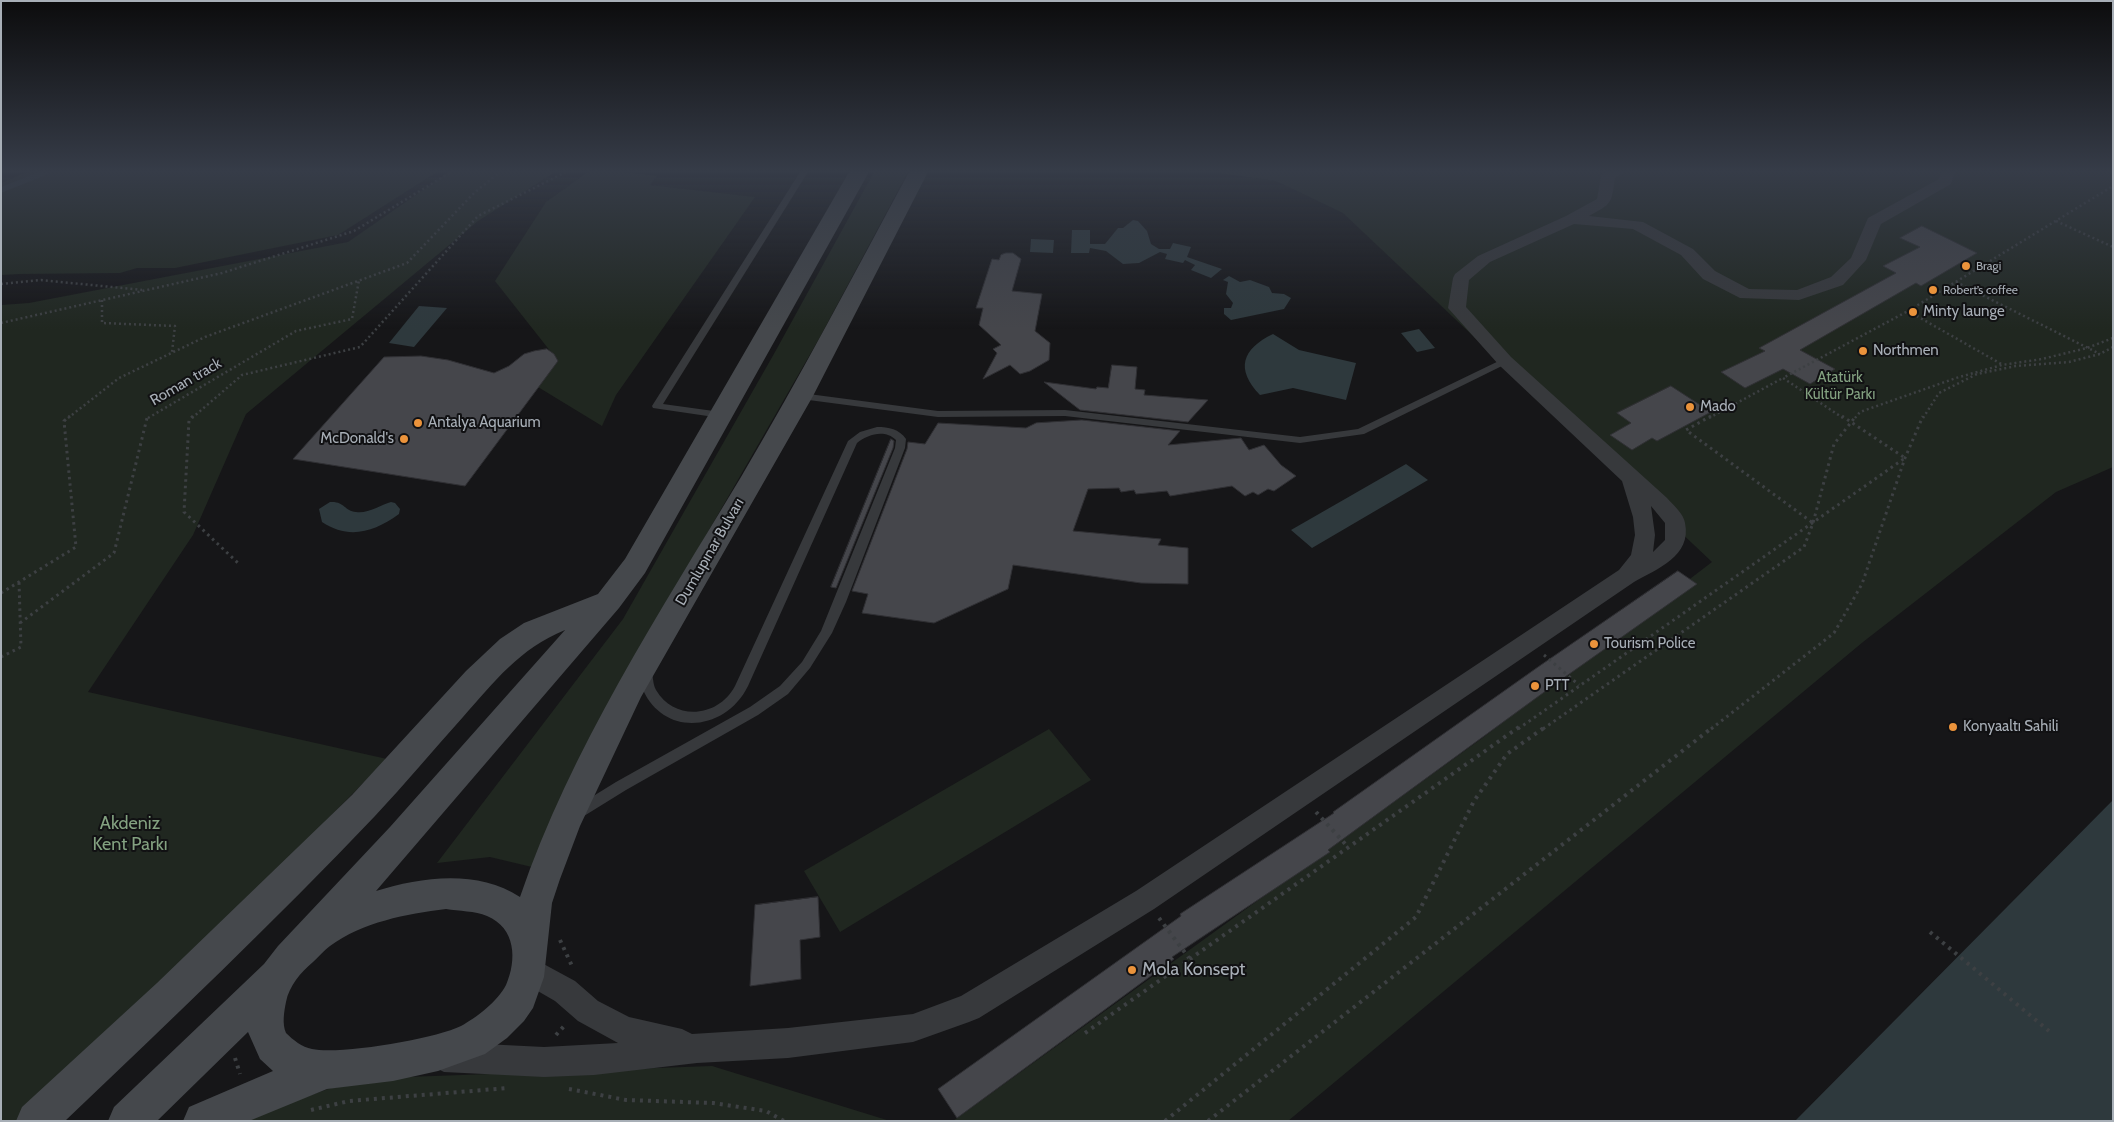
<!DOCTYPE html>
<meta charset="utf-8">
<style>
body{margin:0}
#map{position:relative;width:2114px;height:1122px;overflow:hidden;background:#161618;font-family:Cabin,sans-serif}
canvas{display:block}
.frame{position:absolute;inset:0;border:2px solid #a8afb7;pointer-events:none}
</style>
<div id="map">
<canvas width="2114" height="1122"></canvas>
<div class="frame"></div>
</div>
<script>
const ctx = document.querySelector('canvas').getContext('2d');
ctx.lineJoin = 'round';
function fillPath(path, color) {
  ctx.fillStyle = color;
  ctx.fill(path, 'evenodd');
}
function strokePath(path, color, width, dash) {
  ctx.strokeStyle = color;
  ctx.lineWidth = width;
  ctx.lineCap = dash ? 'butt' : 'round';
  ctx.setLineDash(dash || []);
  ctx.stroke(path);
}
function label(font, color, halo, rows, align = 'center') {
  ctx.font = font + ' Cabin,sans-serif';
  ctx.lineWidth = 4;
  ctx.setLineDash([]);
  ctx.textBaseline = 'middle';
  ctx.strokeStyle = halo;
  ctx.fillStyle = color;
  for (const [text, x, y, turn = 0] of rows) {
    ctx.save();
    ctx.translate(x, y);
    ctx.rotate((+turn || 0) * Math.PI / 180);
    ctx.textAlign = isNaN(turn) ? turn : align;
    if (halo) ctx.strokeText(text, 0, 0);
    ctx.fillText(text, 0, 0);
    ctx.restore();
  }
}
fillPath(new Path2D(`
 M27 172H437L338 235 175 268H137L120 273 19 274 1 275V183Z
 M449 172H555L478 221 246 414 193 535 88 692 387 759 29 1121H1V305L29 303 348 242Z
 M588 172H623L657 176 650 185 755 197 616 395 602 426 538 387 558 361 495 281 546 202Z
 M874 172H908L820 337 624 678 532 867 490 857 437 863 623 619 775 352Z
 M1213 172H2113V467L2056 492 1863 642 1288 1121H953L1481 739 1712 562 1343 213 1276 181Z
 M1049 729 1091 780 840 932 804 871Z
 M712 1066 890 1121H237L331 1088 406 1077Z`), '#202720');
fillPath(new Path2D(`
 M1133 220 1138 221 1147 231 1151 244 1159 249H1170L1173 243 1191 247 1187 257 1222 269 1211 278 1191 270 1195 265 1185 260 1183 263 1165 259 1167 254 1160 252 1139 263 1123 264 1106 251 1090 248 1089 253H1071L1072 230H1090V244H1105L1118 228H1123Z
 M1031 239 1054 240 1053 253 1030 252Z
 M1229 276 1240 282 1250 280 1269 287 1272 293 1284 294 1291 298 1284 309 1231 320 1224 314V308H1231L1233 303 1226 294 1228 282 1223 280Z
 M419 306 447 308 414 347 389 343Z
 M1419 329 1435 348 1417 352 1401 333Z
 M1273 334 1299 350 1356 363 1346 400 1293 388 1260 395C1235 369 1242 349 1273 334Z
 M1406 464 1428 480 1312 548 1291 530Z
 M330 502C345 501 344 511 356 512 368 514 380 505 391 502L395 503 400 509 399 514C374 532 349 540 322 522L319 509Z
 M2113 800V1121H1795Z`), '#2e393d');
strokePath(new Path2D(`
 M1 190 46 172`), '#2e393d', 5.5);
const building = new Path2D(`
 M1922 226 1977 253 1921 286 1916 283 1800 350 1835 369 1810 384 1783 369 1745 388 1721 372 1765 351 1759 348 1896 273 1883 266 1920 247 1900 238Z
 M1006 253H1013L1021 259 1012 291 1042 294 1035 331 1050 343 1049 360 1030 371 1020 374 1010 365 983 379 997 353 993 349 1001 345 979 325 983 308H976L992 259 999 260 1001 255Z
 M547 349 554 354 558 361 465 486 293 459 384 357 421 356 448 360 494 373 509 366 524 354 534 351Z
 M1112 365 1137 367 1135 389 1145 390 1144 395 1208 400 1188 422 1080 410 1044 382 1096 389 1097 387 1108 388Z
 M1671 386 1711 412 1657 441 1652 438 1632 450 1610 435 1631 423 1617 413Z
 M1082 420 1180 431 1168 445 1241 438 1249 450 1264 445 1281 465 1296 476 1274 491 1268 489 1258 495 1253 492 1245 496 1232 486 1170 496 1167 491 1136 494 1134 490 1121 492 1119 488 1088 489 1073 531 1161 539 1158 545 1188 548V584L1141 583 1013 565 1008 589 934 623 862 613 868 594 852 591 907 449 908 442 925 444 938 423 1026 428 1036 423Z
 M891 439 894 441 893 448 836 588 831 587Z
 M1678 571 1697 584 1558 682 1328 850 1330 852 1172 957 1174 959 957 1118 938 1089 1181 916 1180 914 1334 813 1333 812 1538 667Z
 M818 897 820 937 800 940 801 979 750 986 755 905Z`);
fillPath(building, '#45464b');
strokePath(building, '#303034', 1);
strokePath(new Path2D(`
 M2056 221 2113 247
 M1956 282 2100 354
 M1 284 41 280 142 290
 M102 300V323L175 326 172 352
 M1908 311 2003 365
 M1 323 222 273 354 231 451 172
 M68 418 119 378 205 337 407 263 474 193 500 172
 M148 418 296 331 352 319 359 280
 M192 418 242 375 360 347 478 216 566 172
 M1709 418 1783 378
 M1843 418 1783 378 1908 311 2113 186
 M1855 418 1860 412 1956 378 2002 365 2042 359 2087 348 2113 338
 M1923 418 1939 393 1977 374 2016 366 2069 362 2100 354 2113 347`), '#3d4043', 2.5, [2, 3]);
strokePath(new Path2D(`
 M193 416 189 420 184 512 238 563
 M1711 416 1686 430 1813 523
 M1 593 76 547 64 421 70 416
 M20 623 114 553 147 418 150 416
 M1544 655 1579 685
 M1 657 21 647 19 582
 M1518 729 1905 458 1842 416
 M1543 729 1804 547 1813 523 1834 444 1856 416
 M1711 729 1834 633 1862 584 1905 458 1923 416`), '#3d4043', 3, [2.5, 4]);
strokePath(new Path2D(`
 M1316 812 1348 847
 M1159 918 1189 958
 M1930 932 2049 1031
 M560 940 572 966
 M1085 1033 1519 727
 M556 1035 565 1025
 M235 1058 240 1074
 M569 1089 626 1100 713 1103 766 1111 784 1121
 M311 1110 349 1101 508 1088
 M1165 1121 1416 917 1474 801 1507 754 1545 727
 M1208 1121 1713 727`), '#3d4043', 4, [3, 5]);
fillPath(new Path2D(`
 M800 172H808L663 404 721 412 726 415 721 418 653 408 652 406Z
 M1505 358 1510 361 1508 363 1364 434 1300 443 1065 416 938 417 801 399 796 396 801 393 938 411 1065 410 1300 437 1358 429Z
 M877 427C889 427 899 429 906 439L905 448 846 602 832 633 810 668 788 694 758 715 626 790 584 816 579 818 574 816 572 812 574 808 616 782 750 707 780 686 802 662 821 631 895 448 896 440C885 429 868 434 857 443L748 686C726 731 665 738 643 690 640 683 638 674 642 668L646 666 650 668C654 675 652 683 656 690 675 722 719 717 735 686L848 441 860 432Z`), '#37393c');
fillPath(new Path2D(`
 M1605 172H1624L1615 178C1611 205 1612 203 1589 216L1643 222 1693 249 1715 271 1749 289 1797 290 1831 277 1851 258 1868 218 1939 179 1941 172H1955L1951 184 1881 224 1866 260 1843 285 1799 300 1740 298 1703 279 1681 255 1633 229 1574 224 1490 262 1469 280 1466 307 1511 357 1667 498C1673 505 1684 514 1685 523 1692 556 1657 569 1634 582L1154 909 979 1018 969 1022 913 1042 788 1058 697 1063 594 1075 544 1077 444 1072 434 1067 429 1057 434 1047 444 1042 544 1047 618 1043 578 1021 555 1001 517 979 513 969 517 959 527 955 575 981 598 1001 629 1017 682 1029 692 1034 788 1028 913 1014 961 996 1136 891 1619 570 1631 555 1635 535 1633 517 1622 481 1499 365 1448 308 1453 278 1455 274 1478 256 1566 216 1597 199 1601 176ZM1651 506 1665 523V540L1653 552 1655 535Z`), '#37393c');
fillPath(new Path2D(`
 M849 172H869L645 573 619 608 376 891C421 877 477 869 520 897 571 748 660 612 741 477 800 377 854 274 909 172H928L813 396 641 697 580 826 560 879 552 903 544 977 533 1008 524 1021 507 1038 485 1054 438 1071 393 1081 327 1089 249 1121H183L189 1107 273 1071 260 1059 248 1032 157 1121H108L114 1107 264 964 278 946 390 827 565 630C519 649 495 681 463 717 433 750 405 784 375 816 275 921 170 1021 65 1121H16L22 1107 157 983 352 795 466 671 500 639 524 623 598 594 625 559ZM446 909C459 911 475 911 487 916 516 928 517 960 506 985 498 1001 476 1018 461 1026 435 1039 339 1055 312 1049 302 1047 293 1040 286 1033 282 1024 284 1012 286 1002 289 986 301 972 313 962 319 957 323 951 330 946 363 922 406 914 446 909Z`), '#45484c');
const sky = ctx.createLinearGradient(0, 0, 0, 329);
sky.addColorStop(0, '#0c0c0d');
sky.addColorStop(0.52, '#363c48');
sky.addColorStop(1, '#363c4800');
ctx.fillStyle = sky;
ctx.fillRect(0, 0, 2114, 329);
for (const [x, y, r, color] of [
 [1966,266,5,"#eb933b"],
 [1933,290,5,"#eb933b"],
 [1913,312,5,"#eb933b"],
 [1863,351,5,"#eb933b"],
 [1690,407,5,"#eb933b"],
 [418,423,5,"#eb933b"],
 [404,439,5,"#eb933b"],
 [1594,644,5,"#eb933b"],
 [1535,686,5,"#eb933b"],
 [1953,727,5,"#eb933b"],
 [1132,970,5,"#eb933b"]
]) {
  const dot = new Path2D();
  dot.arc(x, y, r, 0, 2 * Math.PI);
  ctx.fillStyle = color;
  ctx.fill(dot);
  strokePath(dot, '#111113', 2);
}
label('12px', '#a8afb7', '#111113', [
 ["Bragi",1976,266],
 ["Robert’s coffee",1943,290]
], 'left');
label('15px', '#a8afb7', '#111113', [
 ["Minty launge",1923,312],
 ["Northmen",1873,351],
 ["Mado",1700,407],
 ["Antalya Aquarium",428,423],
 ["McDonald's",394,439,"right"],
 ["Tourism Police",1604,644],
 ["PTT",1545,686],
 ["Konyaaltı Sahili",1963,727]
], 'left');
label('15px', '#83a180', '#111113', [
 ["Atatürk",1840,378],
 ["Kültür Parkı",1840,395]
]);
label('15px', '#a8afb7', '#111113', [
 ["Roman track",186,382,-30],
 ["Dumlupınar Bulvarı",710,552,-60]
]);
label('18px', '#83a180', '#111113', [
 ["Akdeniz",130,824],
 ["Kent Parkı",130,845]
]);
label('18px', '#a8afb7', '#111113', [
 ["Mola Konsept",1142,970]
], 'left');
</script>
